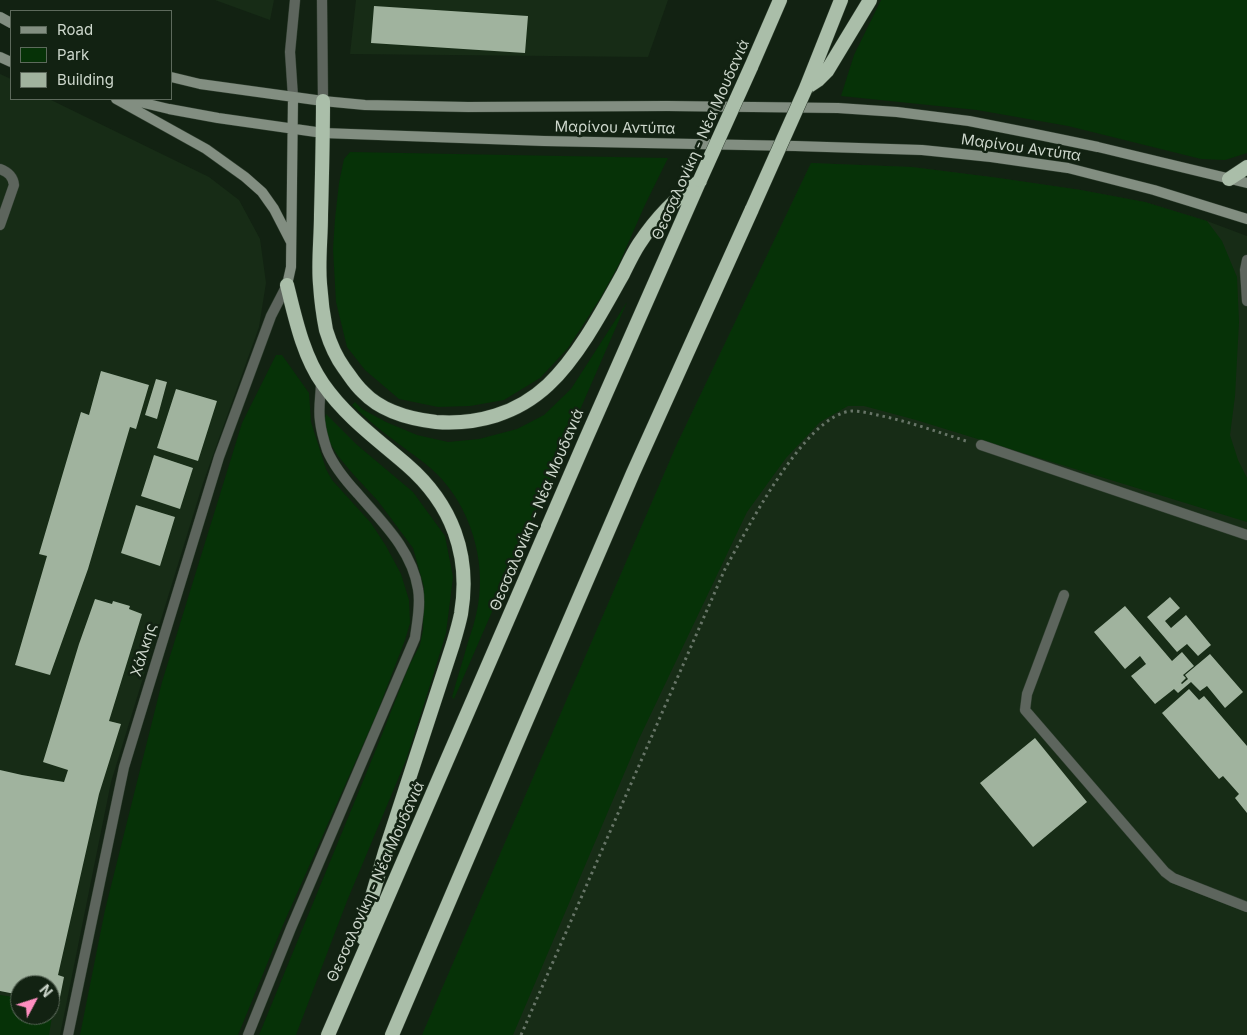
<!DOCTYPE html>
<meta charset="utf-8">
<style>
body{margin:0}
#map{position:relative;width:1247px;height:1035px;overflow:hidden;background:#122212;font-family:Inter,sans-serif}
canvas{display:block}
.legend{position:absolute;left:10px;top:10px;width:162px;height:90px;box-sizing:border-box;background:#122212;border:1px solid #5d6a5c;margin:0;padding:6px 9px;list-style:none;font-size:15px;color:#cdd7cc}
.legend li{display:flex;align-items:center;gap:10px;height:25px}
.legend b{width:25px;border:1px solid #5d6a5c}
.north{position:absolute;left:10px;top:975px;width:50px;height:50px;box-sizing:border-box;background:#122212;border:1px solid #5d6a5c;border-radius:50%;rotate:50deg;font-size:14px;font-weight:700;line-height:20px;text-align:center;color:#cdd7cc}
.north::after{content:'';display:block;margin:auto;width:18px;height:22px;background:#fd8ebf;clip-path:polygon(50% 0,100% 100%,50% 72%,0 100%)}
</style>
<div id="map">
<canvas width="1247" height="1035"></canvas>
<ul class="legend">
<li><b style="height:6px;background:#828e81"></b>Road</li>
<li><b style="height:14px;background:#063207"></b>Park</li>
<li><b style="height:14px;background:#a0b39e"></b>Building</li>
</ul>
<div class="north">N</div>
</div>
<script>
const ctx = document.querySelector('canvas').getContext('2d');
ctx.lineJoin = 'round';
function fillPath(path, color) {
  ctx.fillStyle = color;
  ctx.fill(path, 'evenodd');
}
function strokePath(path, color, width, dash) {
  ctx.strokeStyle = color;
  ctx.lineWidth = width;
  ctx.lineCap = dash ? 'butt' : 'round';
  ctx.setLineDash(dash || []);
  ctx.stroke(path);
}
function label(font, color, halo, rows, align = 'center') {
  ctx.font = font + ' Inter,sans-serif';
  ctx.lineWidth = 5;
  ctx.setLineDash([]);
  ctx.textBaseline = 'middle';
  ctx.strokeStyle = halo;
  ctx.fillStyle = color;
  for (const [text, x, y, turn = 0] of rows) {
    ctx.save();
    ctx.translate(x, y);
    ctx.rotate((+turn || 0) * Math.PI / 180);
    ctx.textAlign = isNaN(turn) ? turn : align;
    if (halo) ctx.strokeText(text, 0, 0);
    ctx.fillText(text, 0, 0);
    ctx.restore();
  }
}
fillPath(new Path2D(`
 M215 0H274L270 20Z
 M356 0H668L648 57 350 54Z
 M0 74 11 79V99H49L209 177 239 200 260 239 266 283 259 327 203 483 111 782 60 1035H0ZM20 985H50V1015H20Z
 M811 163 912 167 999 178 1081 190 1145 202 1207 221 1247 236V1035H422L677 444Z`), '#172c16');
fillPath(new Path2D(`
 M881 0H1247V153L1225 160 1201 159 1068 126 977 110 841 96 854 55Z
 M350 152 668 158 644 207 619 264 601 297 568 348 540 378 504 400 470 406 438 407 399 399 365 370 347 347 336 302 333 249 335 219 339 183 344 159Z
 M811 163 912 167 999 178 1081 190 1145 202 1207 221 1222 241 1237 277 1239 322 1235 396 1230 435 1238 460 1247 478V522L916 420 864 406H848L820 422 786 458 747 512 638 741 513 1035H422L677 444Z
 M627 302 454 699 452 697C457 679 463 660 468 642 472 630 476 618 478 605 486 559 470 508 438 475 426 463 412 454 399 444 382 432 367 419 352 405L355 402 362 409 386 422 417 435 448 442 479 439 517 429 544 415 571 389Z
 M276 355H282L309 393 311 422 326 469 332 480 371 523 386 546 401 574 409 600 410 623 405 640 377 713 283 925 238 1035H80L105 910 162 682 242 423Z
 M326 414 356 444 413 492 445 536 453 577 446 633 432 679 406 760 347 901 296 1035H259L379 742 409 666 420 645 423 630 424 587 413 548 378 501 353 474 338 456 327 438 324 423Z
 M0 995 20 998V1015H50V1003L54 1004 49 1035H0Z`), '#063207');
fillPath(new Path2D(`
 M374 6 528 16 525 53 371 43Z
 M101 371 149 385 136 429 130 427 88 569 50 675 15 665 47 556 39 554 81 412 89 415Z
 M156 379 167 382 157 419 145 415Z
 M176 389 217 401 198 461 157 448Z
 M154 455 193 468 180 509 141 496Z
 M136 505 175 517 160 566 121 553Z
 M1170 597 1180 608 1165 621 1171 628 1186 615 1211 645 1198 656 1187 644 1177 652 1147 617Z
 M95 599 112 604 113 601 130 606 129 609 142 614 109 721 121 724 99 794 58 975 64 977 59 1002 50 1000V985H20V995L0 991V770L22 775 64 782 68 770 43 762 79 644Z
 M1125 606 1172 661 1182 652 1194 666 1183 675 1186 678 1181 683 1182 684 1188 679 1185 675 1210 654 1243 692 1225 708 1207 686 1200 691 1191 682 1178 693 1174 689 1155 704 1131 676 1146 664 1140 656 1125 669 1094 632Z
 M1189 689 1199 700 1204 696 1247 746V813L1235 798 1239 794 1223 776 1219 779 1162 713Z
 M1035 738 1087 802 1033 847 980 783Z`), '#a0b39e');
const service = new Path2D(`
 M0 169C8 172 13 176 14 185L0 225
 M981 445 1247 535
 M1064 595 1027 694 1025 710 1165 872 1173 878 1247 907`);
const minor = new Path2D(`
 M322 0 323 101
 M293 97 290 52 295 0
 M1247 260 1245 270 1247 301
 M68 1035 124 767 219 457 271 316 287 285
 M248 1035 291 928 415 638C417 622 421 605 418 589 412 550 382 522 358 494 346 481 334 467 327 450 324 441 321 430 320 421 318 408 321 395 321 382`);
const secondary = new Path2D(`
 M0 17 11 23
 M0 57 11 62
 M171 77 200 84 323 101 365 105 468 107 667 106 838 108 897 112 969 121 1030 133 1098 147 1247 183
 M116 99 206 149 245 177 262 192 274 209 291 242
 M127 99 169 109 218 118 323 133 544 141 795 146 922 150 991 157 1068 168 1154 190 1247 219
 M287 285 291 267 293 97`);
const trunk = new Path2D(`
 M751 67 780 0
 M806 88 818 80 827 71 870 0
 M806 88 841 0
 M323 101C323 139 322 177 321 215 321 238 318 262 320 284 321 299 323 315 326 330 330 343 336 357 344 368 350 376 355 385 363 392 381 411 410 419 436 422 477 425 517 414 548 385 578 357 603 310 623 274 628 264 633 253 639 244 656 218 675 198 700 181
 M1229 179 1247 167
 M287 285C295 317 303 356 323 384 346 417 377 439 407 465 452 504 471 555 461 614 459 624 456 634 453 644L385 852 371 900 363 938
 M328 1035 585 441 700 180
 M392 1035 524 726 633 473 752 209`);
strokePath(service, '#303f30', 11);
strokePath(minor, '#303f30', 11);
strokePath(secondary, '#303f30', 11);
strokePath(trunk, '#303f30', 15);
strokePath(new Path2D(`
 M521 1035 725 569C747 530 805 414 852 411 862 411 872 414 882 416 910 422 938 432 966 441`), '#677567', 3, [2.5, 4]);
strokePath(service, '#5d655d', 10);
strokePath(minor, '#5d655d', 10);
strokePath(secondary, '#828e81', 10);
strokePath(trunk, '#aabea9', 14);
const trunkBridge = new Path2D(`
 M700 180 751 67
 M752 209 806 88`);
strokePath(trunkBridge, '#303f30', 15, []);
strokePath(trunkBridge, '#aabea9', 14);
label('15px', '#cdd7cc', '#122212', [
 ["Μαρίνου Αντύπα",615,128,1],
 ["Θεσσαλονίκη - Νέα Μουδανιά",701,140,-66],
 ["Μαρίνου Αντύπα",1021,148,8],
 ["Θεσσαλονίκη - Νέα Μουδανιά",537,510,-67],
 ["Χάλκης",144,650,-73],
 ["Θεσσαλονίκη - Νέα Μουδανιά",376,882,-66]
]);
</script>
